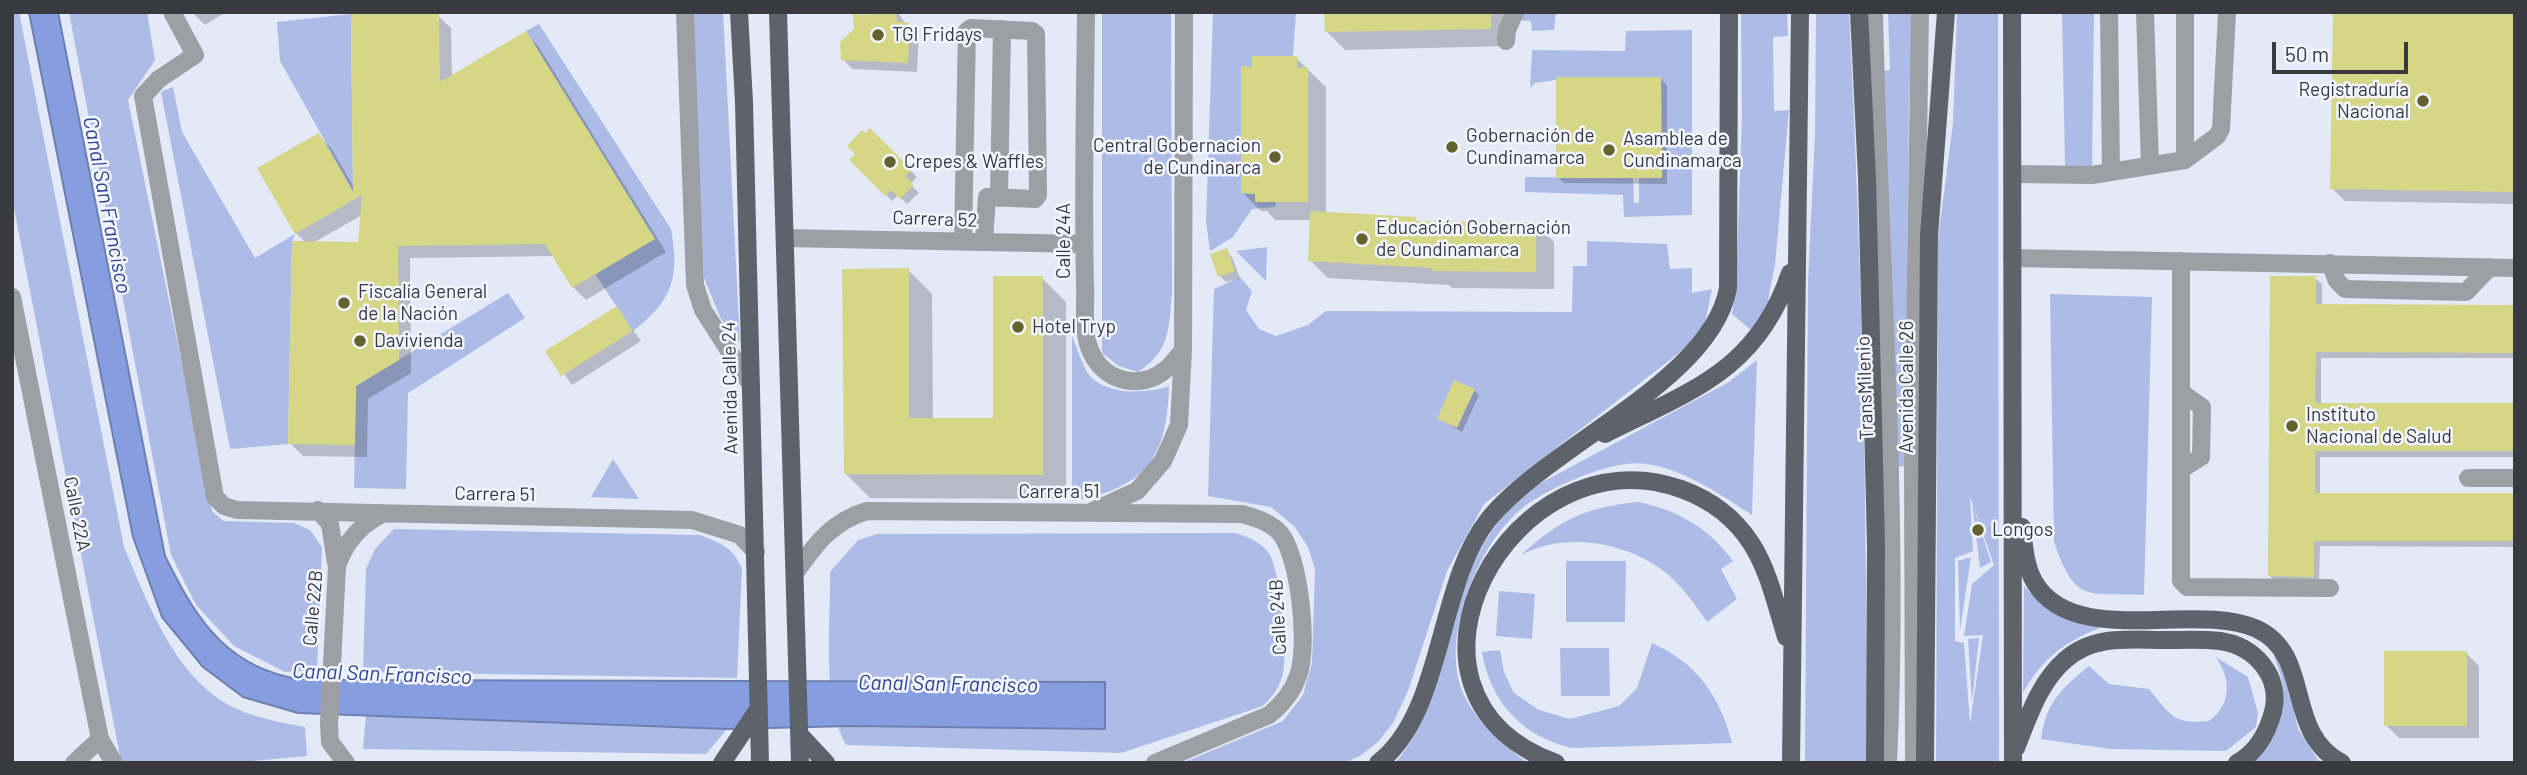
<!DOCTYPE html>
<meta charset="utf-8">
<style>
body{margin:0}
#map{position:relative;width:2527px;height:775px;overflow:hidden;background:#e4e9f7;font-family:Barlow,sans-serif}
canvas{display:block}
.frame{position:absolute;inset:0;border:14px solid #383a40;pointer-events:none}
.scale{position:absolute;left:2272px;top:42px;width:136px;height:32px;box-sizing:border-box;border:4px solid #383a40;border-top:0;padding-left:9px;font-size:21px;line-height:24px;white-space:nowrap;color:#383a40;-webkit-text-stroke:5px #f3f6ff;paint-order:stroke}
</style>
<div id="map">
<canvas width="2527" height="775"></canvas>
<div class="frame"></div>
<div class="scale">50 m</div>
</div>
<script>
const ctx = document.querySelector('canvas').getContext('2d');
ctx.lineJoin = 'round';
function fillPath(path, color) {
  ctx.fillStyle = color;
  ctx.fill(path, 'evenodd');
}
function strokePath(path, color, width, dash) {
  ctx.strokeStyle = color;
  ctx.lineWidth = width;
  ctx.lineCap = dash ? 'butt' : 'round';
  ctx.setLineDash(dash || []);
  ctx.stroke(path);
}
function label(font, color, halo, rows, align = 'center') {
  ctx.font = font + ' Barlow,sans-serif';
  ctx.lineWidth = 5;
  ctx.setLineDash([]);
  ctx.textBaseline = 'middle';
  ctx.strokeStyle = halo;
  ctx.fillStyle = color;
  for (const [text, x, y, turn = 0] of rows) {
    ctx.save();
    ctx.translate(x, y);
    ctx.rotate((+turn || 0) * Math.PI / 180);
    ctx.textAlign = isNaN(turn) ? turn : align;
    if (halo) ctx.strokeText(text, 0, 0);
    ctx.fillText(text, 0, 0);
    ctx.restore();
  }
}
fillPath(new Path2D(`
 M12 12H19L124 547C147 601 173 673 227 704 250 717 279 722 305 727L307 756 231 763 121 761 12 198Z
 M69 12H147L155 60 128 100 212 511 223 521 294 523 310 530 322 547 317 670 285 672 234 646 196 605 171 555Z
 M691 12H723L740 342 721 319 704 278Z
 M1102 12H1171L1172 294C1168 330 1171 350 1138 372L1119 366 1102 353Z
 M1213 12H1296L1293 56H1252V67H1241V193L1255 194V202H1276L1275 207 1252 209 1233 237 1210 251 1206 222Z
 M1518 12H1556L1554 30 1532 31 1531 21 1516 20Z
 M1741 12H1787L1788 36 1773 37 1774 111 1789 110 1775 265 1767 305 1751 330 1732 314 1736 286 1742 118Z
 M1816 12H1849C1862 262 1867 512 1867 763H1805L1808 281 1815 134Z
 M1888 12H1913L1909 101 1905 466 1897 467 1882 71 1890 70Z
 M1957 12H1998L1999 763H1936L1938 239 1953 123ZM1970 497 1994 565 1972 584 1964 636 1983 635 1970 723 1964 643 1955 641V558L1973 551Z
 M2062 12H2094L2092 169 2065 166Z
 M351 14 353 188 357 198 280 61 277 22Z
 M539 24 671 229C680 278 672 301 633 331L595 274 654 239 526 31Z
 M1692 30V215L1624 217 1623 195 1525 192V177L1633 178 1634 203H1639V178H1662L1661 78 1556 77V80L1535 83 1530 88 1532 50 1625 51 1626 31Z
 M173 87 182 132 255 258 295 234 292 241 288 444 230 449 161 92Z
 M1587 241 1667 244 1670 269 1692 268V293L1712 289 1705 323 1693 342 1484 504 1447 571 1408 691 1393 723 1378 742 1360 756 1344 763H1182L1283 721 1303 695 1312 663 1315 569 1308 547 1295 527 1271 507 1208 496 1214 289 1240 277 1252 291 1246 310 1259 329 1276 336 1308 325 1326 311 1572 312 1573 266H1587Z
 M1267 247 1266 281 1236 251Z
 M508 293 525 318 408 393 406 489 354 488 356 386Z
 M2050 294 2152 297 2144 595C2086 593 2075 603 2054 542Z
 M1072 336C1077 348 1081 361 1087 372 1103 396 1146 394 1169 386 1167 459 1145 488 1072 501Z
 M1757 360 1752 515C1718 493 1668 458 1626 464 1595 468 1543 490 1519 511 1475 549 1437 645 1466 699 1481 727 1503 745 1528 763H1395C1424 730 1428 697 1441 657 1454 617 1471 557 1497 524 1509 508 1524 496 1539 484L1729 382Z
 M613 459 639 499 591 497Z
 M1638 502C1678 510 1709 528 1733 561L1721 569 1737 599 1707 622C1694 603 1680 583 1661 569 1622 541 1563 532 1521 555 1559 520 1586 507 1638 502Z
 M1972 503 1991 562 1980 568Z
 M394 529 700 535C721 543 734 548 742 569L737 678 363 672 366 569 375 549Z
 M1235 533C1248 537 1259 541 1268 552 1281 569 1288 654 1283 674 1279 688 1273 696 1263 706L1121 753 846 745C821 701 831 623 830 572L858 540 877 534Z
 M1971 557 1960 630 1958 561Z
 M1566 561H1626L1625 622H1566Z
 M2024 586C2049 613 2064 620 2100 628 2065 641 2041 660 2023 693Z
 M1499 591 1535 594 1532 639 1496 636Z
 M1979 638 1972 702 1968 639Z
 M1652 643C1697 663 1720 696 1732 743L1572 748C1523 737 1490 702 1482 652L1500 650 1504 672 1514 693 1539 710 1570 719 1619 706 1637 688Z
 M1560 648H1609L1610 696H1561Z
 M2272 650 2286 672 2298 729 2320 763H2251C2272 747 2284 720 2284 694 2284 680 2276 663 2272 650Z
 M2216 657 2248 677 2258 713 2256 727 2226 751 2110 749 2041 739C2046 702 2062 688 2089 666L2109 684 2149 689C2170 714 2173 725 2209 721 2232 704 2231 680 2216 657Z
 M366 715 727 729 706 754 363 749Z`), '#acbce7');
const water = new Path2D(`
 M29 12H58L165 556C193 612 221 662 288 677 312 682 340 679 364 680L1105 682V729L851 726 727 729 298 713 243 697 203 667 162 617 133 537Z`);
fillPath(water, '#869ee0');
strokePath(water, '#6f80b0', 2);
fillPath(new Path2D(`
 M192 12H226L205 25Z
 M869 12H897L906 24 919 34 917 72 852 69 843 59Z
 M1326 12H1508L1509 46 1345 50 1327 32Z
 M2515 12V204L2345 201 2332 188Z
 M438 16 451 28 452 77 525 34 538 46 666 252 586 300 573 287 555 256 410 258 411 373 368 399 367 457 303 456 290 443 306 243 296 233 318 135 331 148 355 189ZM362 215 360 244 313 243Z
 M1296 58 1326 87V214L1415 219 1419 223 1535 224 1554 242V289L1452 288 1449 285 1328 278 1310 260 1312 220H1275L1267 211H1261L1243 193 1254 68Z
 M1661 79 1667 85V184L1564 183 1558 177Z
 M870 130 917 177 910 184 919 193 907 204 898 195 892 201 852 160Z
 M1226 250 1232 257 1240 278 1226 282 1220 276Z
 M908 270 932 294 933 420H995L1042 278 1066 302V499L870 498 846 474Z
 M2315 278 2322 284V306H2515V358H2321V405H2515V457H2320V494L2515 495V547L2320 546 2319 582H2276L2269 575Z
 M617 308 641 341 572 385 548 352Z
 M1474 390 1479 395 1462 432 1439 419Z
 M2466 653 2479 666V738H2399L2386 725Z`), '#0003');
fillPath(new Path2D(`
 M867 12H896L897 22 910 23 908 63 841 60 840 42 854 29 853 14 867 15Z
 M1324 12H1491V29L1325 32Z
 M2333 12H2515V192L2330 189Z
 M351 14H439L440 82 526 31 655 239 572 288 545 244 398 246 399 360 356 386 355 445 288 444 292 241 358 242 362 195 295 234 257 168 319 133 353 192Z
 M1252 56H1297V68L1308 67V202H1255V194L1241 193V66L1252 67Z
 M1556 77H1661L1662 178H1556Z
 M870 128 912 170 905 176 914 185 900 199 891 190 885 196 849 160 855 154 847 146 862 130 865 133Z
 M1310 211 1416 217V221L1536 222V272L1432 271V268L1308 261Z
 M1227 248 1235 271 1218 277 1210 254Z
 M909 268V418H993V276H1043V475L844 474 842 269Z
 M2270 276H2316V304L2515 305V353L2316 352 2315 403H2515V451H2315V493H2515V541H2314V577L2268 576Z
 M617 306 633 331 561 376 545 351Z
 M1454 380 1475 389 1457 428 1437 419Z
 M2384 651H2467V726H2384Z`), '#d6d687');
strokePath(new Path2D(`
 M172 12 195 55 159 79 143 96 215 497 224 506 237 510 692 520 740 535 756 552
 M685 12 695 285 703 310 751 385
 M1086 12C1085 103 1083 193 1085 283 1086 304 1082 333 1091 352 1104 381 1140 391 1165 370 1172 365 1177 357 1183 350
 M1874 12C1879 262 1900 513 1888 763
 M2109 12 2111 172
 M2145 12 2150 166
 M2185 12V160
 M1506 41 1507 30 1515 12
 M2013 174 2092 175 2185 160 2217 136 2221 129 2227 12
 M999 198 1002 29
 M785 238 1084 244
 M963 241 967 31 971 28 1032 31 1036 34 1038 195 1035 199 987 197 984 241
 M2012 258 2515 268
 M2181 261V581L2187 587 2330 588
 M2330 263 2337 281 2345 289 2466 292 2490 267
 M12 297 100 739 114 763
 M2182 393 2202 407 2201 457 2182 469
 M2468 478H2515
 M318 510 330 524 336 563
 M1093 511 1137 491 1163 461 1179 425 1183 350 1184 12
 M795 573C815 545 832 521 867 511L1242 514C1256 518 1270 522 1280 533 1300 557 1309 648 1298 676 1292 693 1283 704 1269 715L1155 763
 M74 763 100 739
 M346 763 330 742 329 724 337 566C346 541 360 525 384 513
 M1914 763 1913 469 1920 12`), '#9c9fa4', 18);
strokePath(new Path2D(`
 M739 12 744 102 760 763
 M778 12 800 763
 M1859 12 1867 178 1876 545 1875 763
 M2012 12 2013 763
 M1605 434C1690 391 1757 371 1790 273
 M2022 527C2024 545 2025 567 2035 583 2075 649 2196 601 2257 629 2314 656 2283 732 2342 763
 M799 734 826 763
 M2016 748C2029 716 2039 683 2065 660 2094 634 2131 640 2167 640 2184 640 2203 639 2220 641 2255 646 2282 677 2273 712 2267 734 2257 752 2237 763
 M722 763 759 708
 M1378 763C1444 713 1437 584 1488 520 1547 446 1712 381 1728 288L1729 12
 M1556 763C1366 694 1512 429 1681 489 1709 499 1734 517 1751 543 1769 571 1776 605 1786 637
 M1791 763 1800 12
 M1925 763 1929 236 1946 12`), '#5e626b', 18);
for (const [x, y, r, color] of [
 [878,35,7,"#63622f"],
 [2423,101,7,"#63622f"],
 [1452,147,7,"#63622f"],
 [1609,150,7,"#63622f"],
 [1275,157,7,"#63622f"],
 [890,162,7,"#63622f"],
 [1362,239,7,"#63622f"],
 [344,303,7,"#63622f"],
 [1018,327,7,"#63622f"],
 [360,341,7,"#63622f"],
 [2292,426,7,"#63622f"],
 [1978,530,7,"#63622f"]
]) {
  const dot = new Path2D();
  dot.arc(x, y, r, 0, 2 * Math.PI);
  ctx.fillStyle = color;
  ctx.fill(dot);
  strokePath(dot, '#f3f6ff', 2.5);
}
label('19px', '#383a40', '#f3f6ff', [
 ["TGI Fridays",892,35],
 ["Registraduría",2409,90,"right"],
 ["Nacional",2409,112,"right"],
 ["Gobernación de",1466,136],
 ["Cundinamarca",1466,158],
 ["Asamblea de",1623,139],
 ["Cundinamarca",1623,161],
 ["Central Gobernacion",1261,146,"right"],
 ["de Cundinarca",1261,168,"right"],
 ["Crepes & Waffles",904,162],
 ["Educación Gobernación",1376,228],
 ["de Cundinamarca",1376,250],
 ["Fiscalía General",358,292],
 ["de la Nación",358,314],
 ["Hotel Tryp",1032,327],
 ["Davivienda",374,341],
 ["Instituto",2306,415],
 ["Nacional de Salud",2306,437],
 ["Longos",1992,530]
], 'left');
label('19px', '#383a40', '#f3f6ff', [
 ["Carrera 52",935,219,2],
 ["Calle 24A",1064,241,-90],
 ["Avenida Calle 26",1907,387,-90],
 ["Avenida Calle 24",730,388,-91],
 ["TransMilenio",1865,388,-92],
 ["Carrera 51",1059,492],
 ["Carrera 51",495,494,1],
 ["Calle 22A",77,514,79],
 ["Calle 22B",313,608,-85],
 ["Calle 24B",1278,617,-93]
]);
label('italic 21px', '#2f4492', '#f3f6ff', [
 ["Canal San Francisco",107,205,79],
 ["Canal San Francisco",382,674,2],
 ["Canal San Francisco",948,684,1]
]);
</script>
